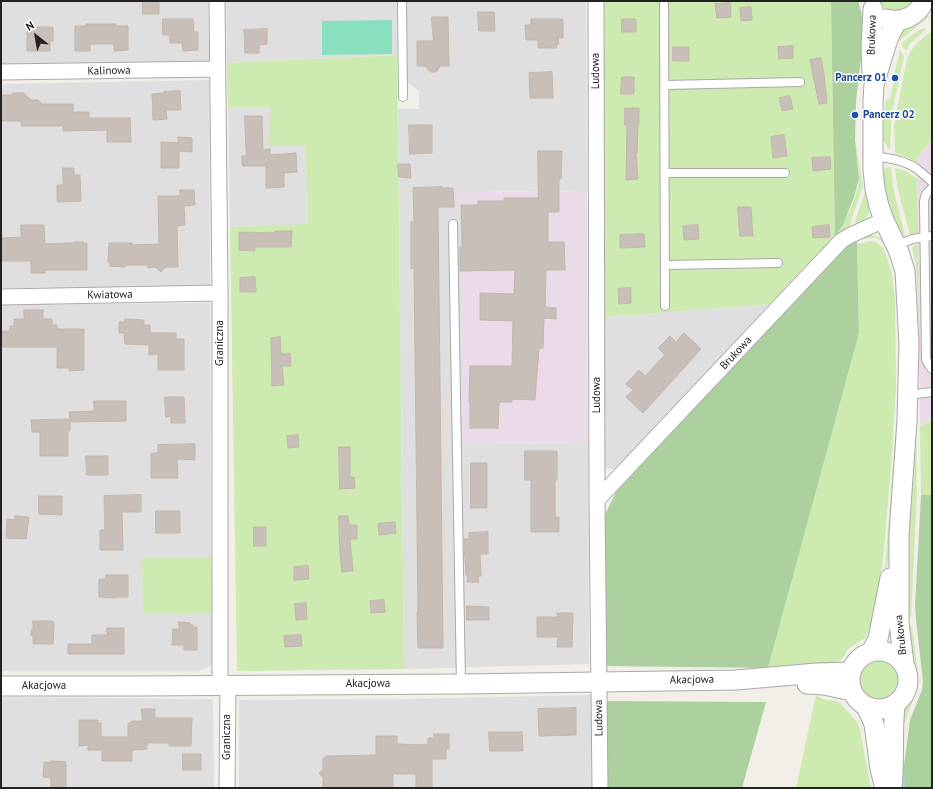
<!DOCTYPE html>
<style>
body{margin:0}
#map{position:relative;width:933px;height:789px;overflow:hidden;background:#f2efe9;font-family:"PT Sans",sans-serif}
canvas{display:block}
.frame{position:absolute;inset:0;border:2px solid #222;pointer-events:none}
.north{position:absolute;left:16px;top:16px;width:40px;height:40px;-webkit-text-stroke:3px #fff;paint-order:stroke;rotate:329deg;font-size:11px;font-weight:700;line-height:16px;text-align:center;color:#222}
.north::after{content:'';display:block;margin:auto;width:14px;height:18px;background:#222;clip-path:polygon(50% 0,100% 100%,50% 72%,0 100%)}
</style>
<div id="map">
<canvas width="933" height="789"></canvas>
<div class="frame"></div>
<div class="north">N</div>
</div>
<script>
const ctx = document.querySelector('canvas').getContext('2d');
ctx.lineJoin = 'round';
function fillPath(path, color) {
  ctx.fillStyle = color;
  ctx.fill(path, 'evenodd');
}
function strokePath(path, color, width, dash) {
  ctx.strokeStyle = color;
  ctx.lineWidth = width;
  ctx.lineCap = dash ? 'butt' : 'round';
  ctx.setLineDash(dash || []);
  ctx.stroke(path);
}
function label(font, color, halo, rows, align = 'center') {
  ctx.font = font + ' "PT Sans",sans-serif';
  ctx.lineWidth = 3;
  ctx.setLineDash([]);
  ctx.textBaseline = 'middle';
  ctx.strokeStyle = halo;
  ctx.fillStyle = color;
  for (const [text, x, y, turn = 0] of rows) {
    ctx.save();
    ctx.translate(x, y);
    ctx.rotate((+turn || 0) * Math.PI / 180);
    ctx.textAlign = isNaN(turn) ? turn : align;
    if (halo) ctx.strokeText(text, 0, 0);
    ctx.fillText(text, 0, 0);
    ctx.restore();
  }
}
fillPath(new Path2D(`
 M1 1H208L209 62 1 66Z
 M226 1H397V55L227 63Z
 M405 1H586L587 191 460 192 462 443 588 444 589 664 404 669 398 109H419V91L406 81Z
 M209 80 210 286 1 288V84Z
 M271 107 306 145 308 225 230 227 228 108Z
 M210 303 211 558H142L143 613H212V665L198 671H1V305Z
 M770 304 616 470 605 467V317Z
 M591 695V788H239V700L404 699Z
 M1 697 213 699 214 788H1Z`), '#e0dfdf');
fillPath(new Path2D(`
 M932 140V420L920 426 917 158Z
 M587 191 588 444 462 443 459 192Z`), '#ebdbe8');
fillPath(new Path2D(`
 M603 1H831L835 235C845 224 859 193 859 178 859 165 856 152 855 140L863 186 849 227V229L835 236 770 304 605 317Z
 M878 1H914C911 4 908 8 904 10 895 14 883 10 878 1Z
 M931 15 899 41 896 40C905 26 915 18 931 15Z
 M927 28 910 44 906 51 901 44 904 41 919 30Z
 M932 31V140L917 158V163L909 158 895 153 894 126 897 110 907 59C912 46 921 39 932 31Z
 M900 50 904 56 892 112 891 127 890 150C886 145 882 140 882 133L886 99 890 100 894 81H896L897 75H894Z
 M397 55 404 669 237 671 230 227 308 224 306 145 268 146 271 107 228 108 227 63Z
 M889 167H891L893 187 905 236 901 235 885 201 883 172 885 168Z
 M895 168 906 171 917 178 918 233 910 235 897 185Z
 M867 186C870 204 876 214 857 225L855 221Z
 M867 235C876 235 881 237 887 243L898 277 902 372 893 525 883 594 899 387 898 293 895 273 891 257 885 245 880 240 875 238H868L863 239V237Z
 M870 241 875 242 879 244 883 248 887 257 892 275 895 296 896 388 891 467 884 550 878 598 871 624 865 638 848 649 843 658 839 661 817 665 768 668 859 333 857 243 859 244Z
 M918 244 919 335 916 265 912 247Z
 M916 414 917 493 911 617 903 619Z
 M932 420V495H921L920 426Z
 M142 558H211L212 613H143Z
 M912 626 918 674 915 664 910 655 904 627Z
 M856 678a22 22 0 1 1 44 0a22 22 0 1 1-44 0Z
 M917 688 905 722 903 723 901 710 912 697Z
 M816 695 822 699 836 701 840 703 858 723 860 730 871 788H796Z`), '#cdebb0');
fillPath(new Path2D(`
 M831 1H858L861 11 863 26 862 51 856 101 855 140 859 179 854 197 843 225 835 236Z
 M856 240 857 243 859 333 768 668 604 666 603 519 616 492 847 244Z
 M921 495H932V788H901L910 720 922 690 923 682 916 619 915 605Z
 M605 701 766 702 742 788H605Z`), '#add19e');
fillPath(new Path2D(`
 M392 20V54L322 55V21Z`), '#88e0be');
strokePath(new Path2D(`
 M902 766 903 788`), '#aad3df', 4);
const building = new Path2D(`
 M143 1H159V14H143Z
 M730 3 731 17 717 18 715 4Z
 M751 7 752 20 741 21 740 8Z
 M478 12H494L495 31H479Z
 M432 17H448L449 66H440L438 70 435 72H431L428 70 425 66H417V41H433Z
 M163 19H193L194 32H198V50L183 51 182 43H170V35H163Z
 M531 19H563V38H558L559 44H557V48H538V40H526L525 25H531Z
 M622 19H636V32H622Z
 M86 24H116V26H128V50L114 51V44H90V51H75V26H87Z
 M31 27H53V41H50V51H27V31H31Z
 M267 29V44L259 45V53H245L244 30Z
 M793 46V58L779 59 778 47Z
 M673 47H689V61H673Z
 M821 58 824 74 827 103 819 104 810 60Z
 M552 72 553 98H530L529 73Z
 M622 77H634V94H621Z
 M180 91 181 110H166L167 119 153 120 152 94 164 93V92Z
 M13 93H24L31 100H38L42 104H73V112H89V118H130L131 142H107V130L63 131V126H21V121H1V95H12Z
 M790 96 793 109 782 111 779 98Z
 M625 108H639V124H638L637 153H636L638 179 626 180 627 125H625Z
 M245 116H262L263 150 270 149V155L296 153 297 172 284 173V187L266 188V166H242V156H246Z
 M409 125H432V153L410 154Z
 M784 135 787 156 773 158 771 137Z
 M178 137 192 138V152L179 151V168H161V142L178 143Z
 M538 151H562L561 179H559V212H548V242H564L565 270H546L545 307 556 308V319L544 318 543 348H539L535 400 512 399V402H499L498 428H470V402H469L470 366H512L513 321 480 320V293L514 294 515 270 460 271V247H462L461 205H478V201H504V198H538Z
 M830 157 831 169 813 171 812 158Z
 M398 164H410L411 178 399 177Z
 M63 168H74V175H80L81 201 57 202V185H63Z
 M442 187V188H453L454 207H438L443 648H418L417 612H418L414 268 411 269V222H414L413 188Z
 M180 190H194L195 205 184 206 185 225 177 226 178 267H166L161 272 155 267 148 268V265H125V267L110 266V262H108L109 243H132V245L159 244 158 196H180Z
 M738 207H751L753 236H740Z
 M21 225H44L45 244 72 243 74 242H84V244L87 243V270H45V273H31V261H1V238L21 237Z
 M698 225 699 239 684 240 683 226Z
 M829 225 830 237 813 238 812 227Z
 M275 231H292L291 247H255V251L239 250V232L275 233Z
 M644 234 645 247 620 248V235Z
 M255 277 256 292H240V278Z
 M631 288V303L619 304 618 289Z
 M24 310H43V319H52V325H57V329H84V370L69 371V368H57V347H1V331H10V326H14V319H24Z
 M125 319 144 320V325H150V333H176V339H184V370H158V354L149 355V345L125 344 124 333H119V322H125Z
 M684 333 701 349 643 413 626 397 633 390 626 384 639 370 645 376 662 358 665 355 658 348 670 336 676 342Z
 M280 337 281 354 290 353 291 366H282L284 385 272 386 271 338Z
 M165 397H184L185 423H171V416L166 417Z
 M94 401H126V421L70 422V431H68V456H40V432H32L31 420 70 419 69 412 94 411Z
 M298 435 299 447 288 448 287 436Z
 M195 444V460L177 459 178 478H151V453H158V445Z
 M339 447H350V477H354L355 488 340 489Z
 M525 451H557V480H555V517H559V532H531V480H525Z
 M86 456H108V475H87Z
 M471 463H487V508H471Z
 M141 495V512H122L123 550H100V530H105L104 496Z
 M39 496H62V515L39 514Z
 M156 511H180V533H156Z
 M15 516 29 517 26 539 6 538 7 519 15 520Z
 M339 516H348L349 525H357V539H350L353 571 342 572 340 554Z
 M395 522 396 533 379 535 378 524Z
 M254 527H266V546H254Z
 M488 532V554H480L481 576H478L479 582H467L468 576 466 575 464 539H469V533Z
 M308 566 309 579 294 580V567Z
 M106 575H128V597H117L116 598 99 597V579H106Z
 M384 600 385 612 371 613 370 601Z
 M306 603 307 619 296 620 295 604Z
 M467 606 489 607V620H467Z
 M557 613H573L572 647H557L558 637H537V617H558Z
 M33 621H53L54 625 53 644H33V637L31 635V630L33 628Z
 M179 622 190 623V625H193V627H197V650H184V645H172L173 629H179Z
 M107 628H124V654H68V644H92V635H107Z
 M301 635 302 646 285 647 284 636Z
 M576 708V735L539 736 538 709Z
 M142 709H155V718H192L191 746H169V743H147V749L132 750V761H102V750H88V745L79 746V720H98V723H101V737H128V724L132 721H142Z
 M489 732H522L523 751H490Z
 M434 734H449V749H446V759H432V788H416V774H393V788H323V778L319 773 323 770V759L326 756 376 755V736H397V744L428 745V738H434Z
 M183 754H201V770H183Z
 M51 761 66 762V788H51V778L43 777 44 762 51 763Z`);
fillPath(building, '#c7bfb8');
strokePath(building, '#c4b6ab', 1);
const service = new Path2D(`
 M402 1 403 97
 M664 1 665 306
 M665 85 800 82
 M873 156C888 158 905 160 917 169 922 173 927 177 932 182
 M665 173H785
 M932 188 926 194 924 201 926 359 929 365 932 369
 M453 224 461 684
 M896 245 913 239 932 236
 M665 265 778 263
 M908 395 932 392`);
const minor = new Path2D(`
 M217 1 220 293V686
 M596 1 597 500 600 788
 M1 72 218 69
 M1 297 220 293
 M597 500 841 241 849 236 884 220
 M227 788 228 685`);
const tertiary = new Path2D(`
 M886 19C902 23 917 17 924 1
 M898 20 891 32 886 45 874 85 873 100V169L875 189 879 206 884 220 899 252 905 271 909 344 907 421 899 534V623L904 664
 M872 72 871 48 873 9
 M872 650 878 639 890 578
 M850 680a29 29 0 1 1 58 0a29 29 0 1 1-58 0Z
 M807 684 824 685 852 691
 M1 686H138L461 684 736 680 817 673 850 672
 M866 706 874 724 880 769 885 788
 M892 788C895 760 892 733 895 705`);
strokePath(service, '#a9a9a9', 10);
strokePath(minor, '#a9a9a9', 17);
strokePath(tertiary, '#a9a9a9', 21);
strokePath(service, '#fff', 8);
strokePath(minor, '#fff', 15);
strokePath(tertiary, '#fff', 19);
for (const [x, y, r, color] of [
 [895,78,4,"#1a4fb4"],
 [855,115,4,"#1a4fb4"]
]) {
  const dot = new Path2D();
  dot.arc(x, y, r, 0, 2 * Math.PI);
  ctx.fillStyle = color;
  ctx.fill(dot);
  strokePath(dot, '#fff', 1.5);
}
label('11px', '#222', '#fff', [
 ["Brukowa",872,35,-88],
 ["Kalinowa",109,71,-1],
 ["Ludowa",596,71,-90],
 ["Kwiatowa",110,295,-1],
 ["Graniczna",220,343,-90],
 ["Brukowa",736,353,-47],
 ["Ludowa",597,395,-90],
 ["Brukowa",901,635,-96],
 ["Akacjowa",692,680,-1],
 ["Akacjowa",368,684],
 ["Akacjowa",44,686],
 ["Ludowa",599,718,-91],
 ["Graniczna",227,737,-90]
]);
label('bold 11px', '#164399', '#fff', [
 ["Pancerz 01",887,78],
 ["Pancerz 02",863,115,"left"]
], 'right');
</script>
